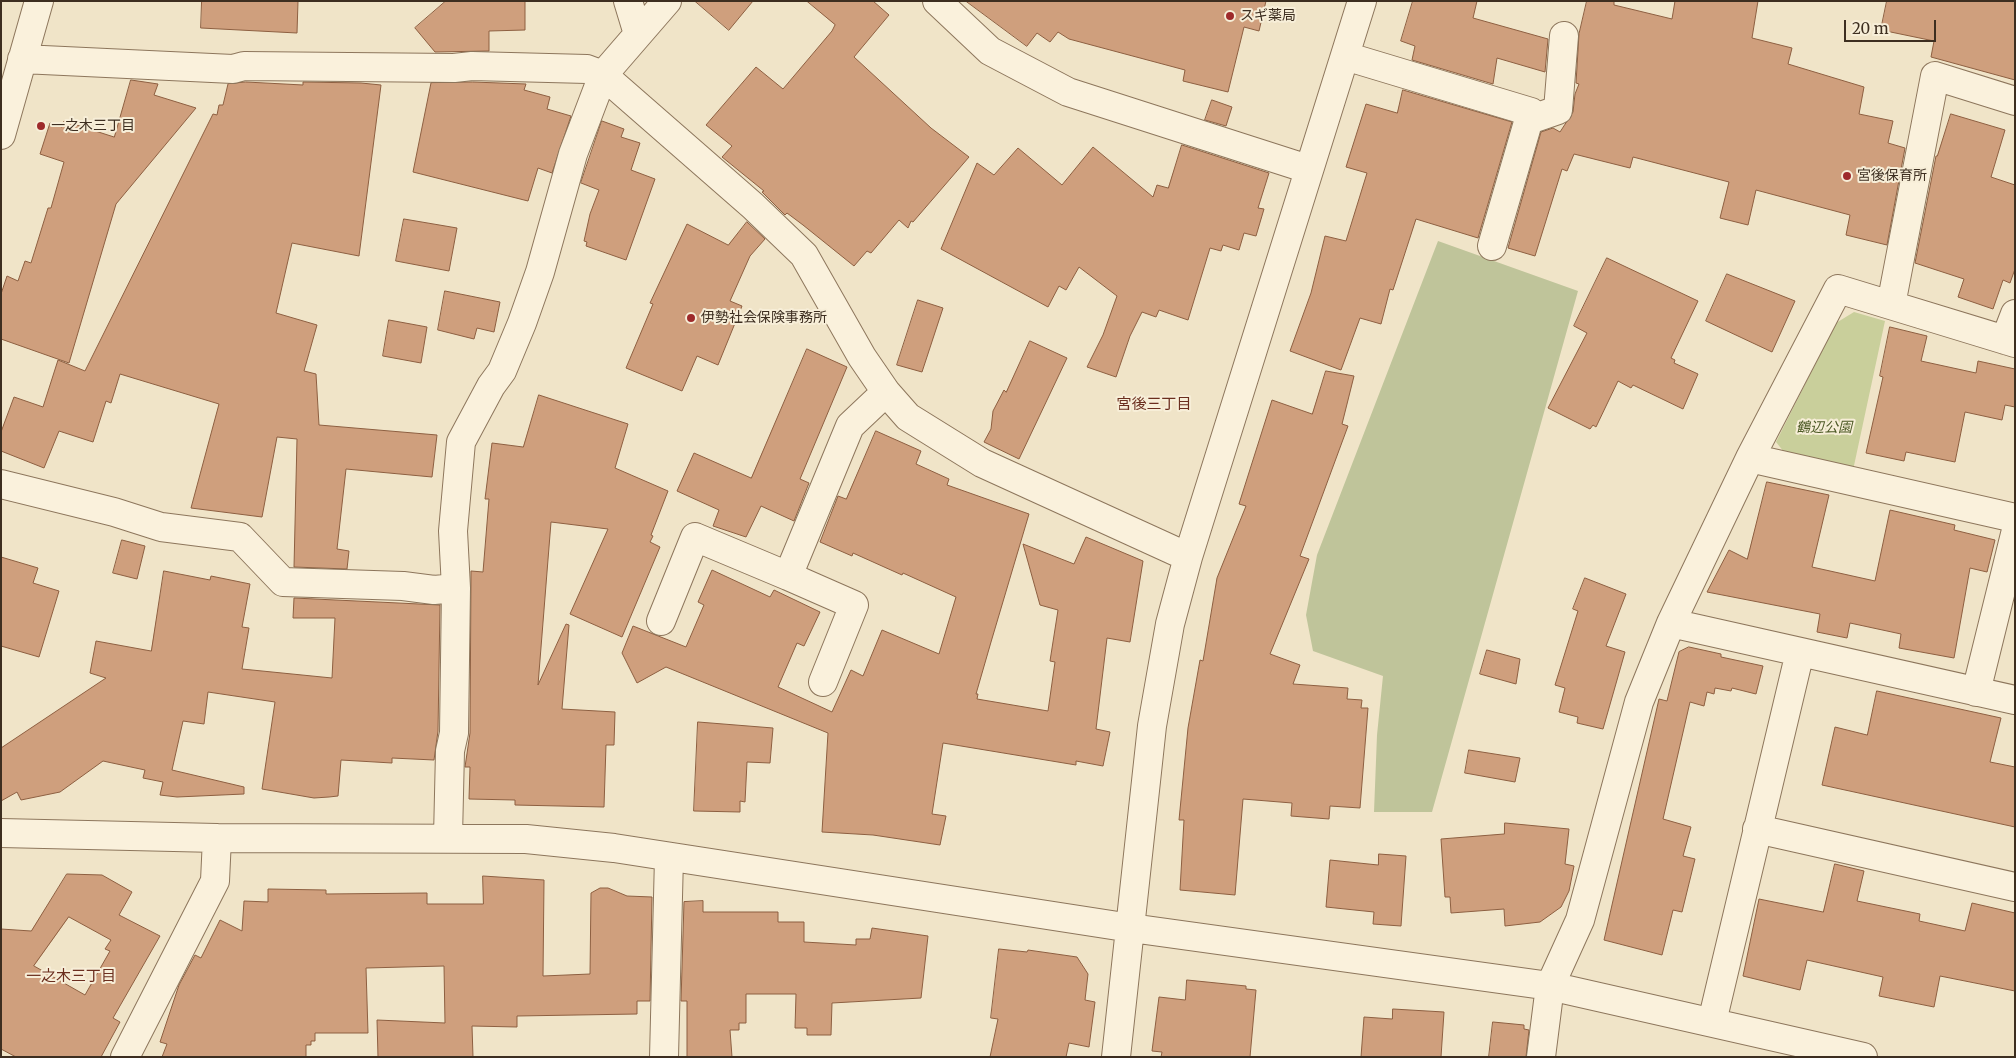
<!DOCTYPE html>
<meta charset="utf-8">
<style>
body{margin:0}
#map{position:relative;width:2016px;height:1058px;overflow:hidden;background:#f0e4c8;font-family:Merriweather,serif}
canvas{display:block}
.frame{position:absolute;inset:0;border:2px solid #3d2e20;pointer-events:none}
.scale{position:absolute;left:1844px;top:20px;width:92px;height:22px;box-sizing:border-box;border:2px solid #3d2e20;border-top:0;padding-left:6px;font-size:15px;line-height:18px;white-space:nowrap;color:#3d2e20;-webkit-text-stroke:4px #f7eed8;paint-order:stroke}
</style>
<div id="map">
<canvas width="2016" height="1058"></canvas>
<div class="frame"></div>
<div class="scale">20 m</div>
</div>
<script>
const ctx = document.querySelector('canvas').getContext('2d');
ctx.lineJoin = 'round';
function fillPath(path, color) {
  ctx.fillStyle = color;
  ctx.fill(path, 'evenodd');
}
function strokePath(path, color, width, dash) {
  ctx.strokeStyle = color;
  ctx.lineWidth = width;
  ctx.lineCap = dash ? 'butt' : 'round';
  ctx.setLineDash(dash || []);
  ctx.stroke(path);
}
function label(font, color, halo, rows, align = 'center') {
  ctx.font = font + ' Merriweather,"Noto Sans JP",serif';
  ctx.lineWidth = 4;
  ctx.setLineDash([]);
  ctx.textBaseline = 'middle';
  ctx.strokeStyle = halo;
  ctx.fillStyle = color;
  for (const [text, x, y, turn = 0] of rows) {
    ctx.save();
    ctx.translate(x, y);
    ctx.rotate((+turn || 0) * Math.PI / 180);
    ctx.textAlign = isNaN(turn) ? turn : align;
    if (halo) ctx.strokeText(text, 0, 0);
    ctx.fillText(text, 0, 0);
    ctx.restore();
  }
}
fillPath(new Path2D(`
 M1854 312 1885 321 1852 475 1788 457 1776 442 1836 323Z`), '#c9cf9b');
fillPath(new Path2D(`
 M1438 241 1578 291 1432 812H1374L1377 735 1383 676 1313 651 1306 615 1317 555Z`), '#bfc49a');
const building = new Path2D(`
 M202 1H298L297 33 201 28Z
 M446 1H525V30L489 31V51L435 52 415 28Z
 M695 1H753L729 30Z
 M807 1H873L889 15 854 57 931 128 969 157 913 222 911 221 908 228 899 220 871 253 867 251 854 266 803 225 787 213 785 215 762 192 764 191 722 157 732 146 706 125 756 67 783 89 832 31 835 25Z
 M966 1H1266L1259 31 1244 27 1228 92 1183 81 1185 70 1069 39 1058 32 1050 42 1037 33 1027 46Z
 M1413 1H1477L1473 18 1548 39 1545 72 1497 58 1493 84 1412 60 1415 46 1401 41Z
 M1587 1H1614V5L1672 19 1675 1H1758L1752 38 1792 48 1788 64 1864 87 1859 114 1893 121 1888 143 1905 148 1887 245 1846 235 1850 215 1756 190 1748 225 1720 218 1729 182 1633 157 1630 168 1574 154 1567 171 1562 169 1535 256 1508 248 1541 132 1553 128 1560 132 1573 112 1575 94 1579 84 1576 83 1579 34Z
 M1887 1H2015V80L1931 57 1934 41 1881 30Z
 M131 80 158 84 154 95 196 108 116 204 69 363 1 339V294L7 276 18 281 25 261 31 263 48 208H51L64 162 40 154 50 123 62 127 64 121 114 137Z
 M246 82 303 85V82L361 83 381 85 359 256 292 243 276 313 317 325 304 371 316 374 319 425 437 435 432 477 346 469 337 549 349 551 347 569 294 567 297 439 277 437 262 517 191 508 219 404 120 374 111 403 106 401 93 442 59 431 44 468 1 451V432L14 397 43 407 58 360 85 371 213 114 217 115 219 105H223L228 84Z
 M473 82 526 84 524 90 550 97 547 109 571 116 552 173 538 168 528 201 413 172 431 83Z
 M1403 90 1512 122 1478 238 1416 219 1393 290 1390 289 1381 324 1360 318 1341 370 1290 351 1311 293 1325 236 1346 241 1367 173 1346 167 1366 104 1397 113Z
 M1212 100 1232 107 1226 126 1205 120Z
 M1951 114 2005 130 1991 177 2015 185V269L2010 283 2003 280 1993 309 1958 297 1964 279 1915 263 1936 156H1937Z
 M602 121 624 129 621 137 640 143 631 170 655 179 626 260 586 246 587 242 584 241 590 214 599 190 581 183Z
 M1182 145 1269 173 1258 208 1264 209 1256 236 1244 233 1239 250 1223 245 1221 251 1210 248 1188 320 1159 310 1156 317 1142 312 1130 336 1116 377 1087 367 1103 335 1117 296 1079 267 1066 290 1059 286 1048 307 941 249 977 163 994 175 1018 148 1062 185 1093 147 1153 197 1157 185 1168 188Z
 M404 219 457 228 449 271 396 261Z
 M747 222 765 239 750 256 730 301 742 306 718 365 697 356 682 391 626 368 653 304 650 303 687 224 728 245Z
 M1607 258 1698 301 1671 358 1675 360 1674 363 1698 374 1683 409 1633 385 1631 388 1618 381 1596 427 1593 425 1590 429 1548 408 1587 333 1574 326Z
 M1727 274 1795 301 1772 352 1706 321Z
 M445 291 500 302 494 332 477 328 474 339 438 330Z
 M918 300 943 308 922 372 897 365Z
 M389 320 427 327 421 363 383 356Z
 M1890 327 1927 336 1921 361 1976 373 1978 361 2015 369V407L2005 405 2002 420 1965 412 1955 462 1906 452 1904 461 1866 453 1883 377 1880 376Z
 M1030 341 1067 358 1019 459 984 442 991 429 993 411 1004 390 1006 392Z
 M807 349 847 367 800 479 809 483 794 521 761 506 746 537 713 526 719 510 677 491 694 453 751 478Z
 M1326 371 1354 376 1342 424 1348 426 1300 556 1309 559 1270 654 1300 665 1293 684 1348 688 1347 699 1362 700 1361 708H1368L1360 808 1330 806 1329 819 1291 816 1292 803 1243 799 1235 895 1180 890 1184 820H1179L1188 728 1200 660 1203 661 1217 578 1246 506 1239 504 1272 400 1312 414Z
 M539 395 628 424 615 468 668 491 651 535 653 536 650 542 660 547 622 637 570 614 608 529 551 522 538 685 566 624 569 625 562 709 615 712 614 745H606L604 807 515 805V800L469 799 470 767H465L470 733 471 571 483 572 489 499H485L492 443 523 447Z
 M876 431 921 451 916 464 949 479 947 485 1029 514 991 642 976 694H978L977 699 1048 711 1055 662 1050 661 1058 610 1040 605 1023 544 1074 564 1086 537 1143 561 1130 642 1107 638 1096 729 1110 732 1103 766 1076 761V765L943 743 932 814 946 816 940 845 873 835 822 832 828 733 666 667 637 683 622 653 633 626 686 647 704 605 698 602 712 570 770 597 774 590 820 612 804 646 797 643 778 687 832 712 851 670 863 676 882 630 939 654 956 597 903 573 902 575 853 553 852 556 820 542 838 496 846 499Z
 M1767 482 1829 495 1812 567 1875 581 1890 510 1955 525 1954 530 1995 540 1987 572 1970 568 1954 658 1899 648 1901 634 1850 623 1847 638 1817 632 1820 614 1707 592 1729 550 1747 559Z
 M122 540 145 546 137 579 113 573Z
 M1 557 38 568 33 583 59 591 39 657 1 646Z
 M164 571 210 580 211 576 250 584 242 627 249 628 242 669 332 678 335 618H293L294 598 440 605 438 731 434 760 392 758V763L341 760 338 796 329 797 314 798 262 789 275 702 208 692 204 724 183 721 172 770 244 787V794L177 797 160 795 163 782 143 778 145 770 103 761 60 792 21 800 17 792 1 801V748L106 678 90 673 96 641 151 651Z
 M1585 578 1626 594 1606 646 1625 652 1603 729 1577 723 1578 717 1559 712 1565 688 1555 685 1578 611 1573 609Z
 M1689 647 1721 654V657L1763 666 1756 694 1732 688 1731 691 1715 688 1714 694 1707 692 1704 706 1690 702 1663 819 1691 827 1683 856 1695 859 1682 912 1673 910 1662 955 1604 940 1659 699 1667 701 1679 652Z
 M1487 650 1520 659 1516 684 1480 674Z
 M1877 691 2001 718 1990 762 2015 767V827L1822 785 1835 727 1867 735Z
 M698 722 773 728 770 763 747 762 745 802 740 801V812L694 811Z
 M1469 750 1520 758 1515 782 1465 773Z
 M1505 823 1569 829 1565 864 1574 866 1569 891 1561 907 1540 922 1505 926 1504 909 1451 913 1450 897H1445L1441 839 1504 834Z
 M1379 854 1406 856 1401 926 1373 924 1374 912 1326 907 1330 860 1378 865Z
 M1835 864 1864 871 1857 901 1920 914 1919 921 1965 931 1972 903 2015 913V991L1940 976 1934 1007 1879 996 1883 977 1807 960 1800 990 1743 976 1759 899 1823 912Z
 M67 874 102 875 132 892 119 915 160 936 113 1018 120 1022 101 1057H16L1 1049V929L31 931ZM69 917 111 940 105 949 110 951 85 995 34 966Z
 M483 876 544 880 543 976 590 974 591 893 600 888H608L627 896 652 897 650 1001H637V1014L517 1016V1027L472 1026 473 1057H378L377 1020 445 1023 444 966 366 968 368 1033H315V1041H311V1045H306V1057H162L167 1044 160 1042 179 985 195 955 201 958 220 920 242 931 244 901 268 902V889L326 890V894L427 893V904H483Z
 M703 901V912H778V922H804V942L856 945V939H870L872 928 928 936 921 998 832 1003 831 1035H807V1028H795L796 994H746V1023H739V1030H730L732 1057H687V1001H681L684 902Z
 M999 949 1027 952 1028 950 1077 957 1088 974 1085 1000 1095 1002 1089 1047 1069 1043 1066 1057H990L998 1019 991 1018Z
 M1187 980 1246 986V989L1256 990 1250 1057H1161L1162 1052 1152 1051 1159 997 1185 1000Z
 M1393 1009 1444 1012 1441 1057H1361L1364 1017 1392 1019Z
 M1493 1022 1524 1025V1029L1529 1030 1526 1057H1489Z`);
fillPath(building, '#cf9f7d');
strokePath(building, '#8d5f41', 1);
const minor = new Path2D(`
 M628 1 638 34
 M937 1 990 51 1068 92 1308 169
 M1345 56 1531 112 1492 246
 M22 59 233 69 244 66 454 68 472 66 587 69 603 75 753 206 804 255 862 357 886 392 908 417 982 463 1188 557
 M1529 120 1558 110 1564 36
 M1 135 39 1
 M1891 305 1935 76 2015 101
 M2005 340 2015 314
 M1750 458 2015 518
 M1 484 114 512 161 527 240 537 283 582 403 586 434 590 456 588
 M661 621 695 537 788 576
 M1671 623 2015 700
 M823 682 854 605 788 576 850 426 886 392
 M1976 692 2015 534
 M1757 829 2015 887
 M1 833 217 838 526 839 614 848 1131 928 1550 986 1863 1057
 M448 837 450 751 454 733 456 588 453 531 461 442 491 386 502 371 522 323 540 272 573 154 603 75 667 1
 M1712 1022 1800 652
 M125 1057 215 881 217 838
 M664 1057 669 857
 M1116 1057 1152 726 1170 624 1188 557 1362 1
 M1541 1057 1550 986 1580 920 1639 702 1671 623 1750 458 1838 289 2015 343`);
strokePath(minor, '#8d765c', 30);
strokePath(minor, '#faf1dc', 28);
for (const [x, y, r, color] of [
 [1230,16,5,"#9e2a2b"],
 [41,126,5,"#9e2a2b"],
 [1847,176,5,"#9e2a2b"],
 [691,318,5,"#9e2a2b"]
]) {
  const dot = new Path2D();
  dot.arc(x, y, r, 0, 2 * Math.PI);
  ctx.fillStyle = color;
  ctx.fill(dot);
  strokePath(dot, '#f7eed8', 2);
}
label('14px', '#3d2e20', '#f7eed8', [
 ["スギ薬局",1240,16],
 ["一之木三丁目",51,126],
 ["宮後保育所",1857,176],
 ["伊勢社会保険事務所",701,318]
], 'left');
label('italic 14px', '#4d5a26', '#f7eed8', [
 ["鶴辺公園",1824,428]
]);
label('15px', '#6b2e1e', '#f7eed8', [
 ["宮後三丁目",1154,405],
 ["一之木三丁目",71,977]
]);
</script>
